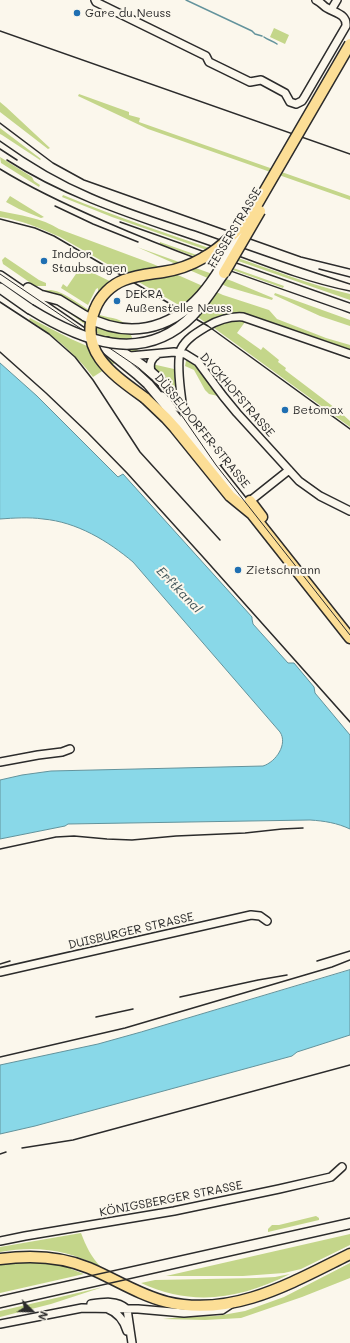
<!DOCTYPE html>
<meta charset="utf-8">
<style>
body{margin:0}
#map{position:relative;width:350px;height:1343px;overflow:hidden;background:#fbf7ec;font-family:Mali,sans-serif}
canvas{display:block}
.north{position:absolute;left:12px;top:1291px;width:40px;height:40px;-webkit-text-stroke:3px #fbf7ec;paint-order:stroke;rotate:113deg;font-size:11px;font-weight:700;line-height:16px;text-align:center;color:#2b2b2b}
.north::after{content:'';display:block;margin:auto;width:14px;height:18px;background:#2b2b2b;clip-path:polygon(50% 0,100% 100%,50% 72%,0 100%)}
</style>
<div id="map">
<canvas width="350" height="1343"></canvas>
<div class="north">N</div>
</div>
<script>
const ctx = document.querySelector('canvas').getContext('2d');
ctx.lineJoin = 'round';
function fillPath(path, color) {
  ctx.fillStyle = color;
  ctx.fill(path, 'evenodd');
}
function strokePath(path, color, width, dash) {
  ctx.strokeStyle = color;
  ctx.lineWidth = width;
  ctx.lineCap = dash ? 'butt' : 'round';
  ctx.setLineDash(dash || []);
  ctx.stroke(path);
}
function label(font, color, halo, rows, align = 'center') {
  ctx.font = font + ' Mali,sans-serif';
  ctx.lineWidth = 4;
  ctx.setLineDash([]);
  ctx.textBaseline = 'middle';
  ctx.strokeStyle = halo;
  ctx.fillStyle = color;
  for (const [text, x, y, turn = 0] of rows) {
    ctx.save();
    ctx.translate(x, y);
    ctx.rotate((+turn || 0) * Math.PI / 180);
    ctx.textAlign = isNaN(turn) ? turn : align;
    if (halo) ctx.strokeText(text, 0, 0);
    ctx.fillText(text, 0, 0);
    ctx.restore();
  }
}
fillPath(new Path2D(`
 M274 28 289 35 285 44 270 37Z
 M79 94 129 112V115L140 118 139 122 350 196V200L148 129 78 96Z
 M0 102 6 107 50 148 48 149 0 112Z
 M0 128 41 159 40 160 2 135 0 134Z
 M0 157 32 177 34 181 40 185 39 187 1 163Z
 M63 195C119 218 175 236 232 256 271 269 310 285 350 294V300L112 217 62 197Z
 M10 196 44 217 41 218 19 209 6 202Z
 M0 211C19 215 42 218 59 229L153 264 223 295 269 310 277 319 326 338 350 345V351L329 345 247 314C231 312 221 316 206 323L191 312 60 237C40 228 21 220 0 217Z
 M160 242 284 286 283 288 160 244Z
 M137 247 232 281 273 298 272 300 228 287Z
 M5 257 39 280 46 283V286H35L3 264 2 260Z
 M78 271 84 274 93 273 120 286C110 293 105 300 100 311L90 306 98 293V288L96 289 88 305 61 288 63 284 67 287Z
 M51 290C67 292 82 308 97 314 106 318 120 317 126 325L109 322 87 313 53 292H40L37 291Z
 M275 293 350 320V326L320 316 274 295Z
 M67 308 130 333 139 353C122 354 81 321 65 310Z
 M30 318 71 339 87 346 103 351 118 361 93 377C75 353 54 336 29 320Z
 M236 321 245 322 237 333 261 350 263 347 279 360 278 362 286 368 285 370 339 411 350 421V427L214 328 221 324Z
 M189 360C202 367 210 385 218 396L209 394 205 390 194 370 185 366 186 361Z
 M152 364 174 369 177 394 154 371Z
 M316 1216 319 1218V1220L268 1232V1229L272 1225H279Z
 M81 1233C86 1246 91 1257 101 1267 68 1250 37 1245 0 1252V1247Z
 M350 1234V1245L301 1269 284 1273 243 1276H166Z
 M34 1261 71 1267V1269L84 1274 0 1293V1264L17 1262Z
 M350 1263V1278L302 1297 241 1318 205 1320 163 1319 181 1317 217 1316 245 1311 284 1297Z
 M290 1274C240 1299 193 1307 141 1283L155 1280 256 1278 275 1277Z
 M103 1287 51 1304 0 1317V1311Z`), '#c4d68a');
const water = new Path2D(`
 M0 363 37 396 118 477 123 474 252 617V619L253 624 288 663H294L314 687 315 693 350 735V829C337 823 325 821 310 820L68 824 65 826 0 839V780L22 775 51 771 263 766C276 762 288 744 280 732L133 562C108 541 77 522 43 519 29 517 14 518 0 519Z
 M350 970V1035L297 1052 292 1056 35 1126 0 1134V1065L98 1044 141 1032Z`);
fillPath(water, '#89d8e8');
strokePath(water, '#63939c', 1);
strokePath(new Path2D(`
 M186 0 252 31 255 34 262 36
 M264 37C268 40 273 41 277 44`), '#63939c', 1.5);
const minor = new Path2D(`
 M95 0 96 2 206 56 209 62 250 82 261 80 285 93 290 102 296 104 302 101 304 98 346 26C347 14 335 13 327 8 323 6 321 2 316 0
 M331 10 337 0
 M130 356 174 352 185 354 198 362 223 396 237 413 299 481 320 496 350 511
 M151 372C149 363 151 359 158 354
 M162 396 173 405 183 410
 M188 431C183 416 175 363 181 349 186 339 196 333 206 327 218 320 229 316 243 317L350 354
 M250 501 289 470
 M0 762 38 755 62 752 70 749
 M0 972 251 915 260 916 267 921
 M0 1241 25 1236 174 1211 279 1189 331 1177 342 1167
 M91 1304C104 1302 117 1300 127 1309L132 1343
 M108 1309C119 1313 124 1321 127 1331
 M0 1324 82 1308 138 1309 184 1313 222 1310 231 1304`);
const secondary = new Path2D(`
 M0 276 105 348 137 374 148 384 169 409 246 506
 M0 288 30 309
 M28 288 40 295 59 300 85 316
 M107 342C127 356 149 367 165 386 185 409 200 437 218 461`);
const primary = new Path2D(`
 M145 398 166 418 175 428 230 496 252 514 350 638
 M250 501 262 517
 M0 1259C30 1255 61 1256 89 1268 115 1279 139 1295 167 1302 233 1318 293 1282 350 1254`);
strokePath(minor, '#2b2b2b', 10);
strokePath(secondary, '#2b2b2b', 12);
strokePath(primary, '#2b2b2b', 13);
strokePath(minor, '#fbf7ec', 7);
strokePath(secondary, '#fbf7ec', 9);
strokePath(primary, '#fcde96', 10);
strokePath(new Path2D(`
 M0 274 139 368 162 389 171 400 216 465 350 635`), '#2b2b2b', 1);
strokePath(new Path2D(`
 M0 31 350 154
 M0 123 53 163 84 180 301 257 350 269
 M0 141C29 162 59 180 92 194 126 209 162 220 198 232 248 250 299 268 350 284
 M0 149 17 160
 M7 160C70 201 143 222 214 247 258 263 304 282 350 291
 M0 169C34 190 69 206 106 222 186 257 268 284 350 313
 M55 206 93 224 138 242
 M0 219 35 228 54 236 208 326 350 429
 M120 222 350 303
 M319 269 350 277
 M0 302 49 334 75 357 93 380 140 452 220 540
 M0 352 46 393 88 433 127 473 203 557 350 722
 M0 849 56 837 74 836 107 839 132 840 176 836 245 833 282 829 303 828
 M317 961 350 951
 M0 964 10 961
 M180 997 258 980 287 975
 M96 1017 133 1009
 M0 1057 125 1028 332 967 350 960
 M22 1148 73 1140 350 1065
 M0 1154 6 1152
 M0 1296 350 1218
 M0 1308 350 1229`), '#2b2b2b', 1.5);
const secondaryBridge = new Path2D(`
 M30 309C82 341 143 366 193 315 205 302 214 287 224 273
 M85 316C127 339 169 331 201 295 219 274 232 248 245 225`);
const primaryBridge = new Path2D(`
 M224 273 260 211
 M145 398C115 376 77 352 95 309 100 296 111 285 124 280 137 275 150 274 163 272 177 270 191 265 203 258 223 247 238 230 252 213L350 44`);
strokePath(secondaryBridge, '#2b2b2b', 12, []);
strokePath(primaryBridge, '#2b2b2b', 13, []);
strokePath(secondaryBridge, '#fbf7ec', 9);
strokePath(primaryBridge, '#fcde96', 10);
for (const [x, y, r, color] of [
 [77,13,4,"#1f6fb2"],
 [44,261,4,"#1f6fb2"],
 [117,301,4,"#1f6fb2"],
 [285,410,4,"#1f6fb2"],
 [238,570,4,"#1f6fb2"]
]) {
  const dot = new Path2D();
  dot.arc(x, y, r, 0, 2 * Math.PI);
  ctx.fillStyle = color;
  ctx.fill(dot);
  strokePath(dot, '#fbf7ec', 1.5);
}
label('12px', '#2b2b2b', '#fbf7ec', [
 ["Gare du Neuss",85,13],
 ["Indoor",52,254],
 ["Staubsaugen",52,268],
 ["DEKRA",125,294],
 ["Außenstelle Neuss",125,308],
 ["Betomax",293,410],
 ["Zietschmann",246,570]
], 'left');
label('12px', '#2b2b2b', '#fbf7ec', [
 ["FESSERSTRASSE",235,228,-59],
 ["DYCKHOFSTRASSE",237,395,49],
 ["DÜSSELDORFER STRASSE",202,431,51],
 ["DUISBURGER STRASSE",131,931,-13],
 ["KÖNIGSBERGER STRASSE",171,1199,-11]
]);
label('italic 13px', '#42565a', '#fbf7ec', [
 ["Erftkanal",179,590,46]
]);
</script>
